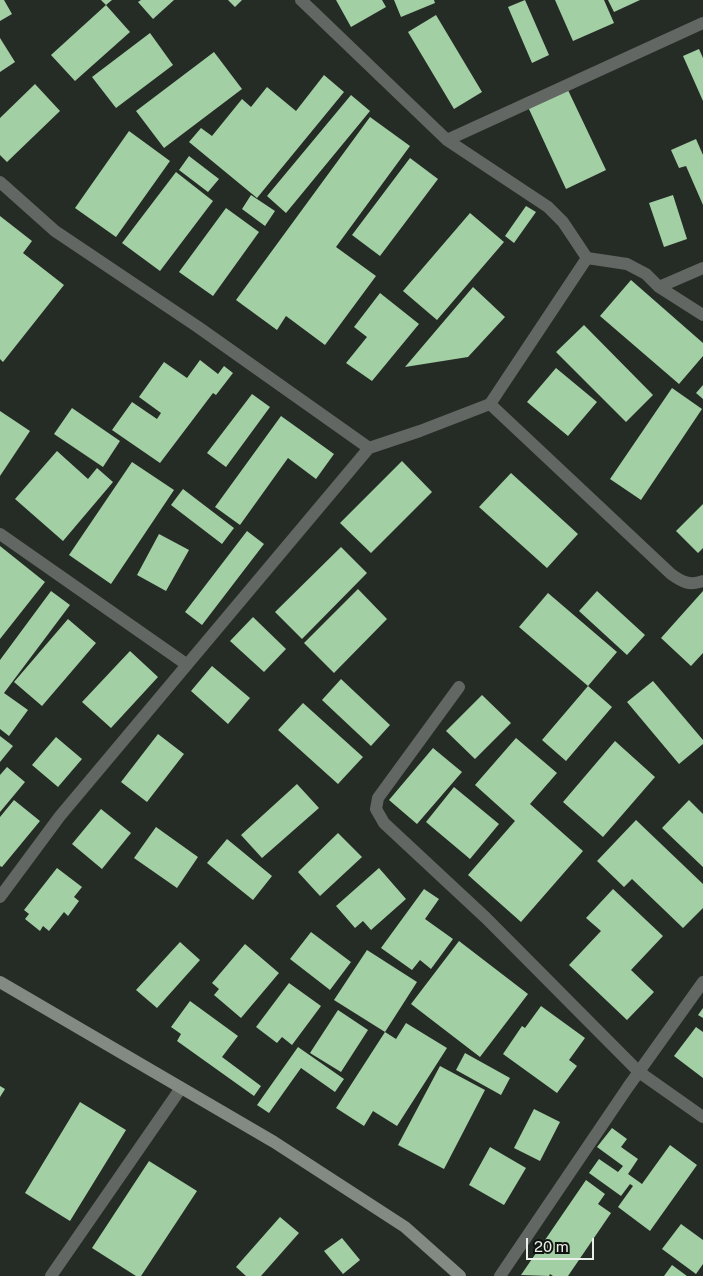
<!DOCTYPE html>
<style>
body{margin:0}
#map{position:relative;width:703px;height:1276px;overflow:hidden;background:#252c25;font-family:"Public Sans",sans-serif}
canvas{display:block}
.scale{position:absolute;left:526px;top:1238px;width:68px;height:22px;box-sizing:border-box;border:2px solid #eaefea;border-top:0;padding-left:6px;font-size:15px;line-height:18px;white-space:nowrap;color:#eaefea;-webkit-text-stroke:4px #101410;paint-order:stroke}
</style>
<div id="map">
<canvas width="703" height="1276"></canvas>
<div class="scale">20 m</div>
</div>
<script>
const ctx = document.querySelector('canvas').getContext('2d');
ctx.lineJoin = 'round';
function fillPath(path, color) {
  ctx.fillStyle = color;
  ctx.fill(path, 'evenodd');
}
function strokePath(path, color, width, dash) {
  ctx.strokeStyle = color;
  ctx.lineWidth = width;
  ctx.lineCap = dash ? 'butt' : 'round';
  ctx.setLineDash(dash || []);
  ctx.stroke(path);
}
fillPath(new Path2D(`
 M0 0H4L12 14 0 21Z
 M101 0H112L106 5Z
 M141 0H174L153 19 138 2Z
 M228 0H242L235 7Z
 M336 0H382L386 7 351 27Z
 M394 0H434L435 3 401 17Z
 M525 0 549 55 532 63 508 7Z
 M555 0H604L614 23 573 41Z
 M608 0H640L614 12Z
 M106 5 130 32 75 81 51 55Z
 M436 15 482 92 454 109 408 32Z
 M150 33 173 65 116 108 92 77Z
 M0 38 15 62 0 72Z
 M699 49 703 58V101L683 56Z
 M214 52 242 89 164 148 136 111Z
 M324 75 344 92 257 198 189 142 201 128 212 136 242 99 251 107 267 87 296 111Z
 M35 84 60 111 7 162 0 155V118Z
 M567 88 606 170 566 189 528 107Z
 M351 95 370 111 286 213 267 196Z
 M370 117 410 146 336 247 376 276 325 345 286 316 277 330 236 300Z
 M129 131 170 161 116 237 75 208Z
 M696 139 703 155V205L686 166 679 168 671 150Z
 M189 156 219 179 208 192 179 170Z
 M410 158 438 179 380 256 352 235Z
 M176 172 213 201 160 271 122 243Z
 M251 195 275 211 265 226 242 209Z
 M673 195 687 239 664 247 649 203Z
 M526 206 536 212 514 243 505 236Z
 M226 208 259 232 213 296 179 272Z
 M470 213 504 242 437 320 403 291Z
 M0 216 32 241 23 253 64 285 3 362 0 359Z
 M631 280 703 343V356L679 384 600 316Z
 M473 287 505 317 468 357 405 367Z
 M380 293 419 324 372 381 346 363 367 337 354 327Z
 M584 325 653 395 626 422 556 352Z
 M200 360 218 374 224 366 233 373 216 395 213 393 160 463 112 430 132 402 157 419 161 413 139 397 164 362 187 378Z
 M556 368 597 402 568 436 527 402Z
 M703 385V399L696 393Z
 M672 388 702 409 641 500 610 479Z
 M252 394 270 407 226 467 207 453Z
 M72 408 120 441 103 467 54 434Z
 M0 411 30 431 0 476Z
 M281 416 334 454 316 479 288 458 240 525 215 507Z
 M57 451 88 479 97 468 113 482 63 541 15 499Z
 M402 461 432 492 371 553 340 523Z
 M132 462 174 490 111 584 69 555Z
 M511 473 578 534 547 568 479 507Z
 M183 489 234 528 222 544 171 505Z
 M703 504V548L698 553 676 531Z
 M247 531 264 544 202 625 185 612Z
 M159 534 189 550 166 591 137 575Z
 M0 546 45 582 0 639Z
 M341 547 367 573 302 639 275 612Z
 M358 589 387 619 334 673 304 643Z
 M51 591 70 605 4 693 28 710 9 736 0 729V660Z
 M597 591 645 635 627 655 579 611Z
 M703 591V653L691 666 661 638Z
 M548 593 617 652 588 686 519 627Z
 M253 617 286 649 264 672 230 641Z
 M68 619 96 643 42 706 14 682Z
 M130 651 158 677 111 728 82 702Z
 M212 666 250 698 228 724 191 691Z
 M341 679 390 725 371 746 322 700Z
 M653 681 703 740V744L679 764 627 702Z
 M588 686 612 707 566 761 542 740Z
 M482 695 511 723 475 759 446 731Z
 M303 703 363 757 338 784 278 730Z
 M158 734 184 754 147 802 121 782Z
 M0 736 13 746 0 762Z
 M56 737 82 759 58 787 32 765Z
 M516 738 557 773 530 804 583 851 521 922 468 875 515 821 475 785Z
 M615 741 655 777 603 837 563 802Z
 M433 748 462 772 417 824 389 800Z
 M7 767 25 782 0 812V775Z
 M297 784 319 808 262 858 241 835Z
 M454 787 499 824 470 859 426 822Z
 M14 800 40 821 2 867 0 866V817Z
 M689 800 703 814V867L662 828Z
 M101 809 131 833 102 869 72 844Z
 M636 820 703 884V908L683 928 632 879 624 887 597 861Z
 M156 827 198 857 177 888 134 858Z
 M338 833 362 857 320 896 298 872Z
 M227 839 272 876 253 900 207 863Z
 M57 868 82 887 74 897 79 901 68 916 64 912 49 931 43 926 40 931 25 919 29 914 24 910Z
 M379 868 406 899 371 930 363 921 355 928 336 906Z
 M424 889 439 899 425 919 453 939 431 969 420 960 412 970 381 948Z
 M613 889 663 936 631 970 654 992 627 1020 569 965 601 931 586 918Z
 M311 932 351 962 330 990 290 959Z
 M459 941 528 994 480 1057 411 1004Z
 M180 942 200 960 157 1008 136 990Z
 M245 944 279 973 241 1018 214 995 219 989 212 983Z
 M367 950 417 982 385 1032 334 1000Z
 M289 983 321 1006 292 1045 282 1037 277 1043 256 1027Z
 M190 1001 238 1036 222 1057 261 1086 254 1096 177 1041 181 1034 171 1027Z
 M541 1006 585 1038 569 1060 577 1066 557 1093 503 1054 522 1026 525 1028Z
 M703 1008V1018L698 1015Z
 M338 1010 368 1030 341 1072 310 1053Z
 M406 1023 447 1048 397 1126 373 1111 364 1126 336 1108 385 1032 396 1039Z
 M696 1027 703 1032V1078L674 1056Z
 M298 1047 344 1079 335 1092 301 1068 269 1113 257 1105Z
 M465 1053 510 1078 501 1095 456 1070Z
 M440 1066 485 1090 444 1169 398 1145Z
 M0 1086 5 1089 0 1097Z
 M80 1102 126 1130 70 1221 25 1193Z
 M534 1109 560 1122 540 1161 514 1148Z
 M612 1128 627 1139 621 1147 638 1159 628 1174 642 1184 670 1145 697 1165 650 1231 618 1207 633 1186 630 1184 621 1196 589 1173 599 1159 618 1172 623 1166 597 1147Z
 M490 1147 526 1168 504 1205 469 1185Z
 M149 1161 197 1191 141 1276H136L92 1248Z
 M586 1180 605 1194 598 1204 611 1213 568 1276H553L550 1274 549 1276 521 1275Z
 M280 1217 299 1233 261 1276H246L236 1267Z
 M681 1224 703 1240V1264L696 1274 662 1249Z
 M342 1238 360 1260 343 1274 324 1251Z
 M672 1265 687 1276H664Z`), '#a2cfa4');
strokePath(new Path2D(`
 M301 0 447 140 548 207 563 222 587 258 627 264 646 274 659 287 703 315
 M447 140 703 23
 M0 182 55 231 198 327 369 448
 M659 287 703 268
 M490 404 671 574C682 582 690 586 703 581
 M0 534 186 664
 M459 687 378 798 376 809 384 823 486 918 639 1072 703 1117
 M0 897 60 816 369 448 420 431 490 404 587 258
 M51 1276 181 1088
 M500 1276 628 1087 703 982`), '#636763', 12);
strokePath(new Path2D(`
 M0 982 274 1142 405 1227 460 1276`), '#838983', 12);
</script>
